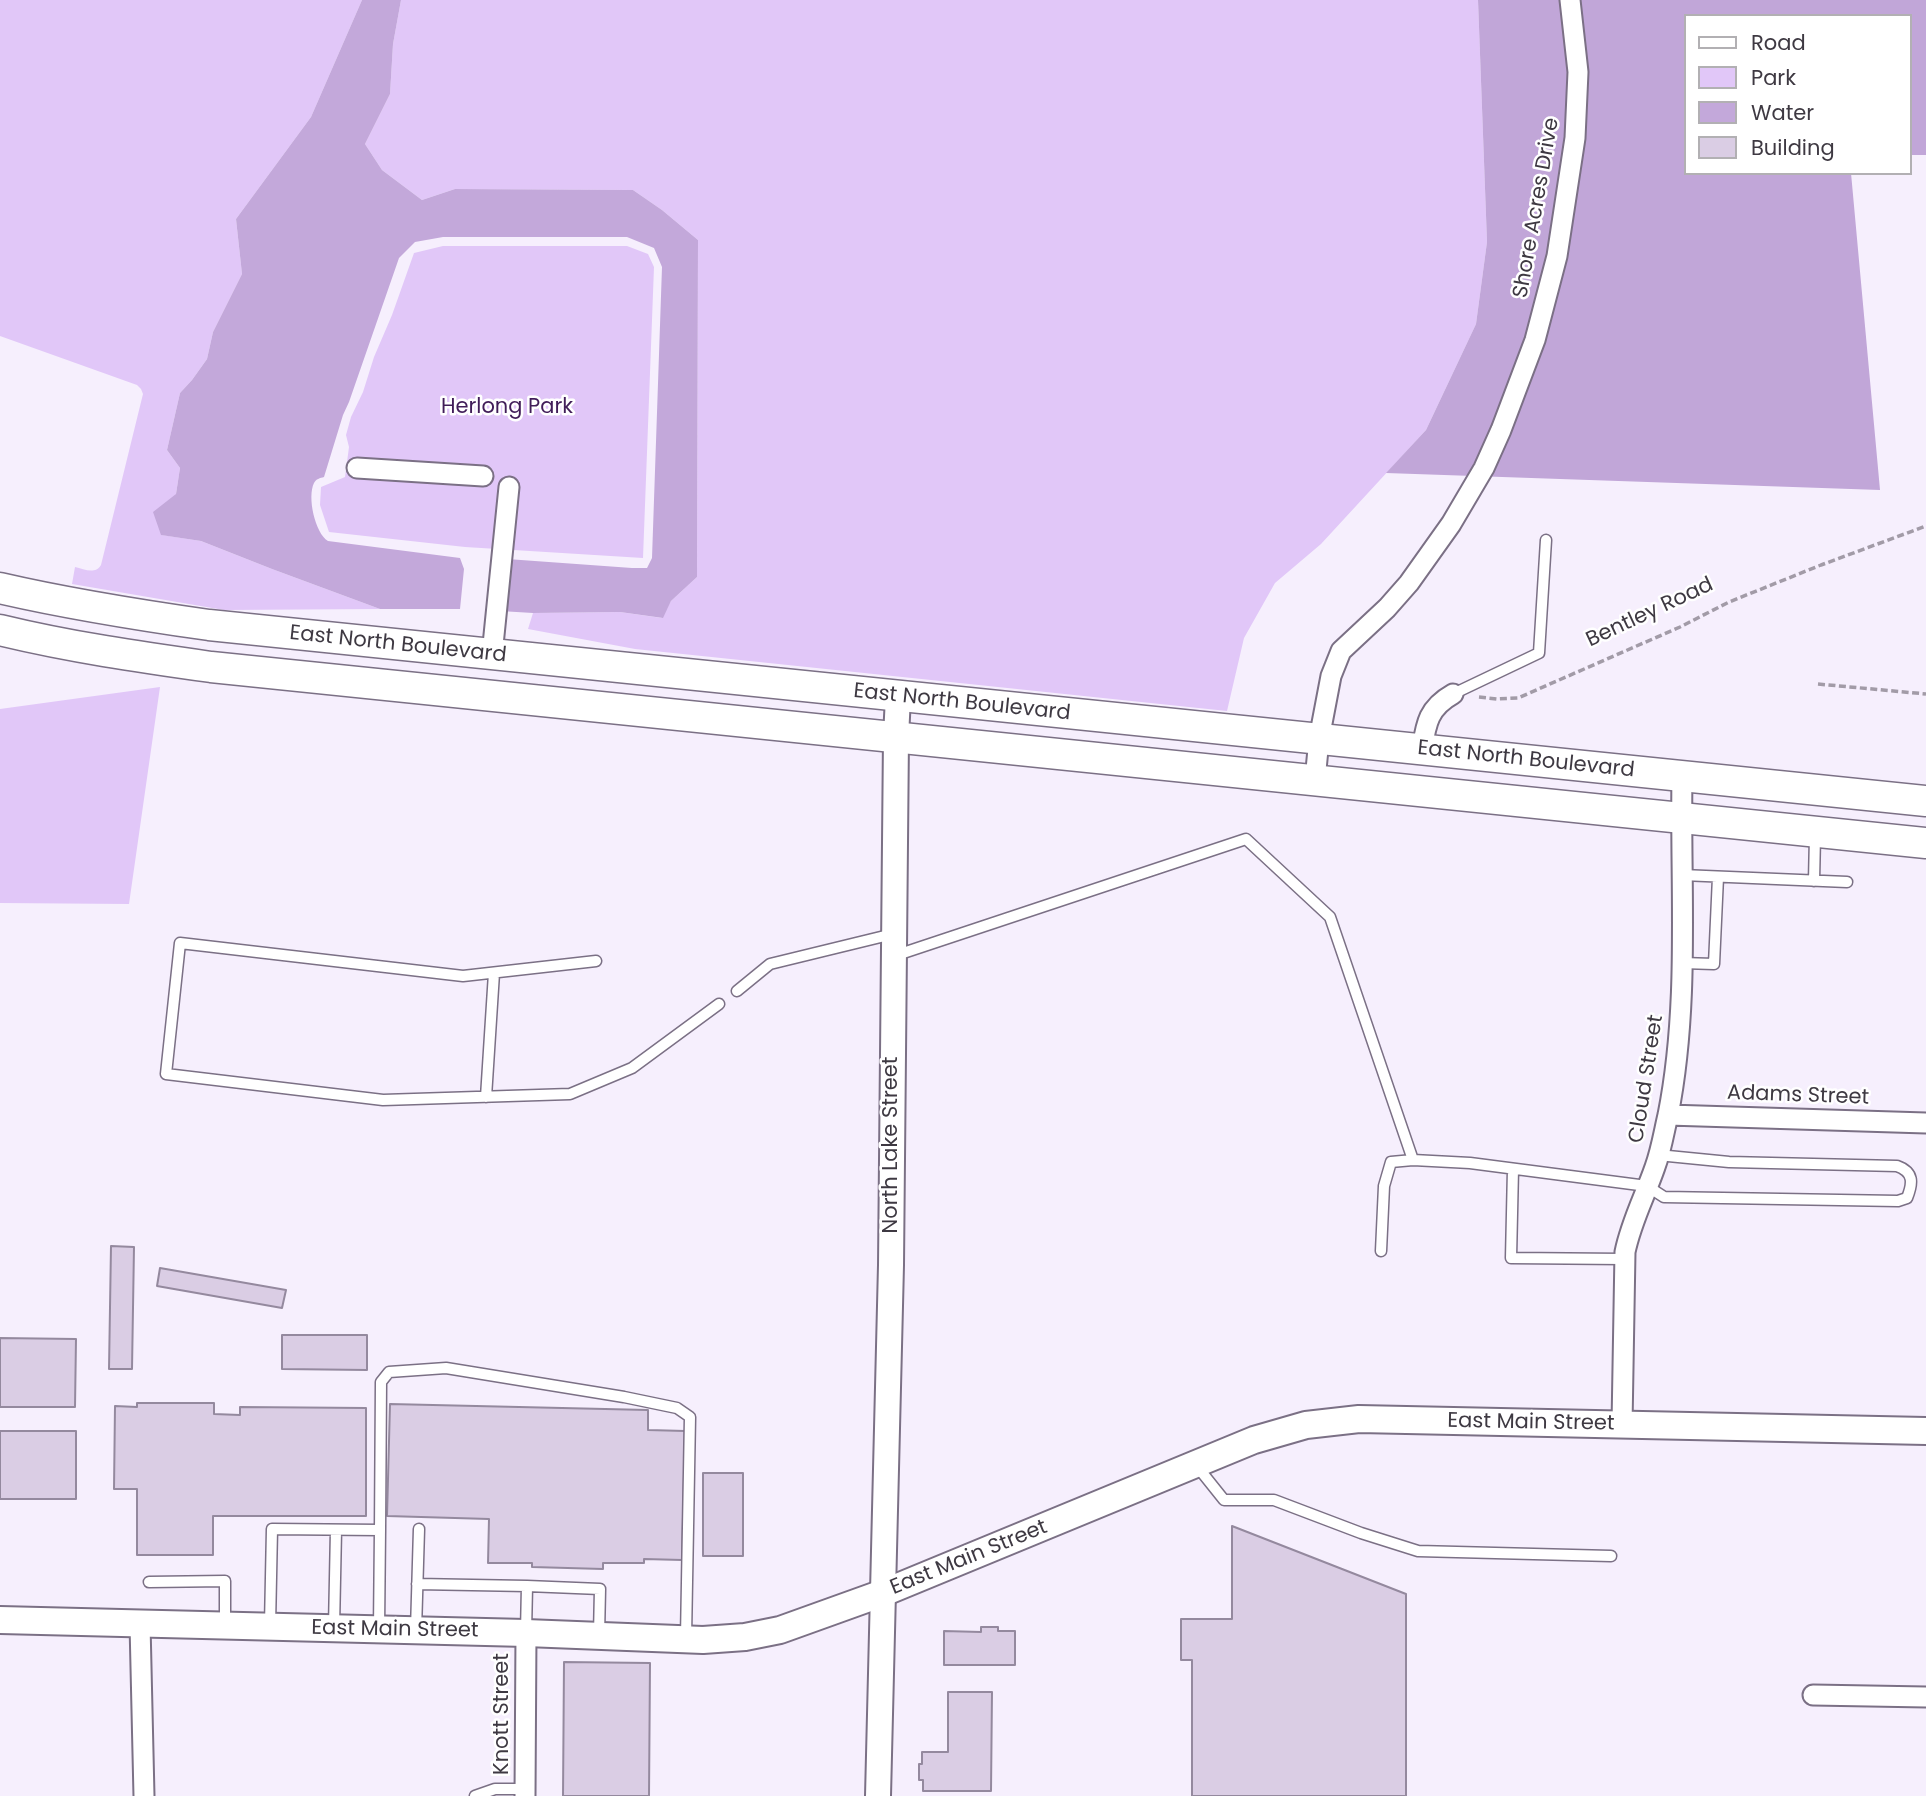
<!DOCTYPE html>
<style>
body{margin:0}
#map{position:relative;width:1926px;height:1796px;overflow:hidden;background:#f6effd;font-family:Poppins,sans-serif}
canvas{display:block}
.legend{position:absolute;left:1684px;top:14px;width:228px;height:161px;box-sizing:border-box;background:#fff;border:2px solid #b2b0b3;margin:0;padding:9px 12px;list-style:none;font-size:21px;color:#3e3942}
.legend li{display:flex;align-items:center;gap:14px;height:35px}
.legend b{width:35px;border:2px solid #b2b0b3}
</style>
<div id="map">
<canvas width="1926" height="1796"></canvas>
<ul class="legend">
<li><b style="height:9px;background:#fff"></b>Road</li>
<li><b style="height:19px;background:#e1c7f8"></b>Park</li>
<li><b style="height:19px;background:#c3a8da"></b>Water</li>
<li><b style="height:19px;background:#dacde4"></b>Building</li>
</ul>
</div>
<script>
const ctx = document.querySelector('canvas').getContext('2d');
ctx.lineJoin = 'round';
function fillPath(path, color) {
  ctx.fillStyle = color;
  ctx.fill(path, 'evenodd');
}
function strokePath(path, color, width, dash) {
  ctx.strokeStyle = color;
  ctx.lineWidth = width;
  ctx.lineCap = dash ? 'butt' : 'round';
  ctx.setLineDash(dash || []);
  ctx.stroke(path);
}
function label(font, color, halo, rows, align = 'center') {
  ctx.font = font + ' Poppins,sans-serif';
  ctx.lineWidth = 5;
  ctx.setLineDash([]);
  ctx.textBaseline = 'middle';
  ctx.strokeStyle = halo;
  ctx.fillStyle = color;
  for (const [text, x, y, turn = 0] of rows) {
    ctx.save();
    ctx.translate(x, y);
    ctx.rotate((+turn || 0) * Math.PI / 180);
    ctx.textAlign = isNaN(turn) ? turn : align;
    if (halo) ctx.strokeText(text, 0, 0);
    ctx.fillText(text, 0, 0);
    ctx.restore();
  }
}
fillPath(new Path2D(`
 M0 0H362L311 117 236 219 242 274 213 332 207 359 192 380 180 393 167 450 180 468 176 494 162 535 201 541 272 569 380 609 224 610 72 584 75 567C84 569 95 575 101 565L143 394 141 389 137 385 0 336Z
 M401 0H1478L1487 242 1476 324 1426 430 1321 544 1275 583 1244 638 1227 711 635 649 528 629 533 613 620 612 662 618 671 601 697 577 698 240 662 210 633 190 455 189 422 200 382 170 365 144 390 94 393 44Z
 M443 246H627L648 254 654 267 643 558 465 547 329 532 320 505 321 487 345 477 349 447 346 435 351 417 363 392 374 357 392 315 414 253Z
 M160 687 129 904 0 903V709Z`), '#e1c7f8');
fillPath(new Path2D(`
 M1478 0H1926V155H1910V16H1686V173H1851L1880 490 1386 473 1426 430 1476 324 1487 242Z`), '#c1a6d8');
fillPath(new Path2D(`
 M362 0H401L393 44 390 94 365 144 382 170 422 200 455 189 633 190 662 210 698 240 697 577 671 601 663 618 620 612 533 613 500 611 507 559 632 568H647L652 558 662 267 654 248 627 237H443L415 242 399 258 349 402 343 415 324 477C320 478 316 479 314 483 307 497 315 533 328 541L460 558 464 569 460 609H380L272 569 201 541 161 535 153 512 176 494 180 468 167 450 180 393 192 380 207 359 213 332 242 274 236 219 311 117Z`), '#c3a8da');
const building = new Path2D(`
 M111 1246 134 1247 132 1369H109Z
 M160 1268 286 1290 282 1308 157 1286Z
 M282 1335H367V1370L282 1369Z
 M0 1338 76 1339 75 1407H0Z
 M137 1403H214V1414L240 1415V1407L366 1408V1516H213V1555H137V1489H114L115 1406 137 1407Z
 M390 1404 648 1410V1430L685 1431 682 1560 644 1559V1563H603V1569L532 1567V1563H488L489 1519 387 1516Z
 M0 1431H76V1499H0Z
 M703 1473H743V1556H703Z
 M1232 1526 1406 1594V1796H1192V1660H1181V1619H1232Z
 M981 1627H998V1631H1015V1665H944V1631L981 1632Z
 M564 1662 650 1663 649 1796H563Z
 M948 1692H992L991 1791H923V1780H919V1764H922V1752H948Z`);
fillPath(building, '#dacde4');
strokePath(building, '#94899e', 2);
const service = new Path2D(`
 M1453 694 1539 653 1546 540
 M1682 875 1847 882
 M1814 881 1815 836
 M894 956 1246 839 1330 917 1413 1160
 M596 961 463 976 180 943 166 1074 383 1100 570 1094 632 1068 719 1004
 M1682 963 1714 964 1718 877
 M737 991 770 964 893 934
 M486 1097 494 973
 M1513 1169 1511 1258 1624 1259
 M1381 1251 1384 1186 1391 1162 1413 1160 1470 1163 1647 1186 1664 1197 1898 1201 1907 1198C1913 1183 1914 1172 1897 1166L1729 1162 1658 1155
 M1196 1465 1224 1500H1274L1361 1533 1418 1551 1611 1556
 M380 1530 381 1382 389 1372 446 1368 624 1397 677 1408 690 1417 686 1637
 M149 1582 225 1581V1625
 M417 1584 527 1586 526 1632
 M527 1586 600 1589 599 1635
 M270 1625 272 1529 380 1530 379 1629
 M334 1627 336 1530
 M416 1630 419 1529
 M475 1796 495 1789H525`);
const minor = new Path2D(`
 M357 468 483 476
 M492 655 509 487
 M1422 749C1426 724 1428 708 1453 694
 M1315 780 1319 739 1331 676 1341 651 1387 608 1409 583 1451 524 1484 468 1501 430 1535 340 1557 256 1575 138 1578 72 1570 0
 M1668 1115 1926 1123
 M1622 1425 1625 1252C1631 1222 1645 1196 1655 1167 1661 1151 1664 1132 1668 1115 1690 1004 1680 889 1682 776
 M140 1624 144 1796
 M1813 1695 1926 1697
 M525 1796 526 1633`);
const tertiary = new Path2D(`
 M878 1796 891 1265 896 737 898 697`);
const secondary = new Path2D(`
 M0 1620 526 1633 703 1640 745 1637 780 1630 883 1593 1254 1440 1306 1425 1359 1419 1926 1431`);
const primary = new Path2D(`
 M0 588C69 604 139 615 209 625L1926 801
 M0 630C70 647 140 657 211 667L1926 843`);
strokePath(service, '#7b7085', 13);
strokePath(minor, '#7b7085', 23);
strokePath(tertiary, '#7b7085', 28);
strokePath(secondary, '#7b7085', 30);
strokePath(primary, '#7b7085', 33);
strokePath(new Path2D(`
 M1818 684 1926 694
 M1479 697 1497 699 1518 698 1680 627 1729 602 1821 565 1926 526`), '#a29ba7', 3.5, [7, 3.5]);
strokePath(service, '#fff', 10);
strokePath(minor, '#fff', 19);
strokePath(tertiary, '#fff', 24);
strokePath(secondary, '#fff', 26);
strokePath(primary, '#fff', 30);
label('21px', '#3e3942', '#fff', [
 ["Shore Acres Drive",1537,208,-80],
 ["Bentley Road",1650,613,-25],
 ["East North Boulevard",398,645,6],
 ["East North Boulevard",962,703,6],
 ["East North Boulevard",1526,760,6],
 ["Cloud Street",1647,1079,-81],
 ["Adams Street",1798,1096,2],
 ["North Lake Street",892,1145,-90],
 ["East Main Street",1531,1423,1],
 ["East Main Street",969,1558,-22],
 ["East Main Street",395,1630,1],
 ["Knott Street",503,1714,-90]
]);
label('21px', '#411d59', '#fff', [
 ["Herlong Park",507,408]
]);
</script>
